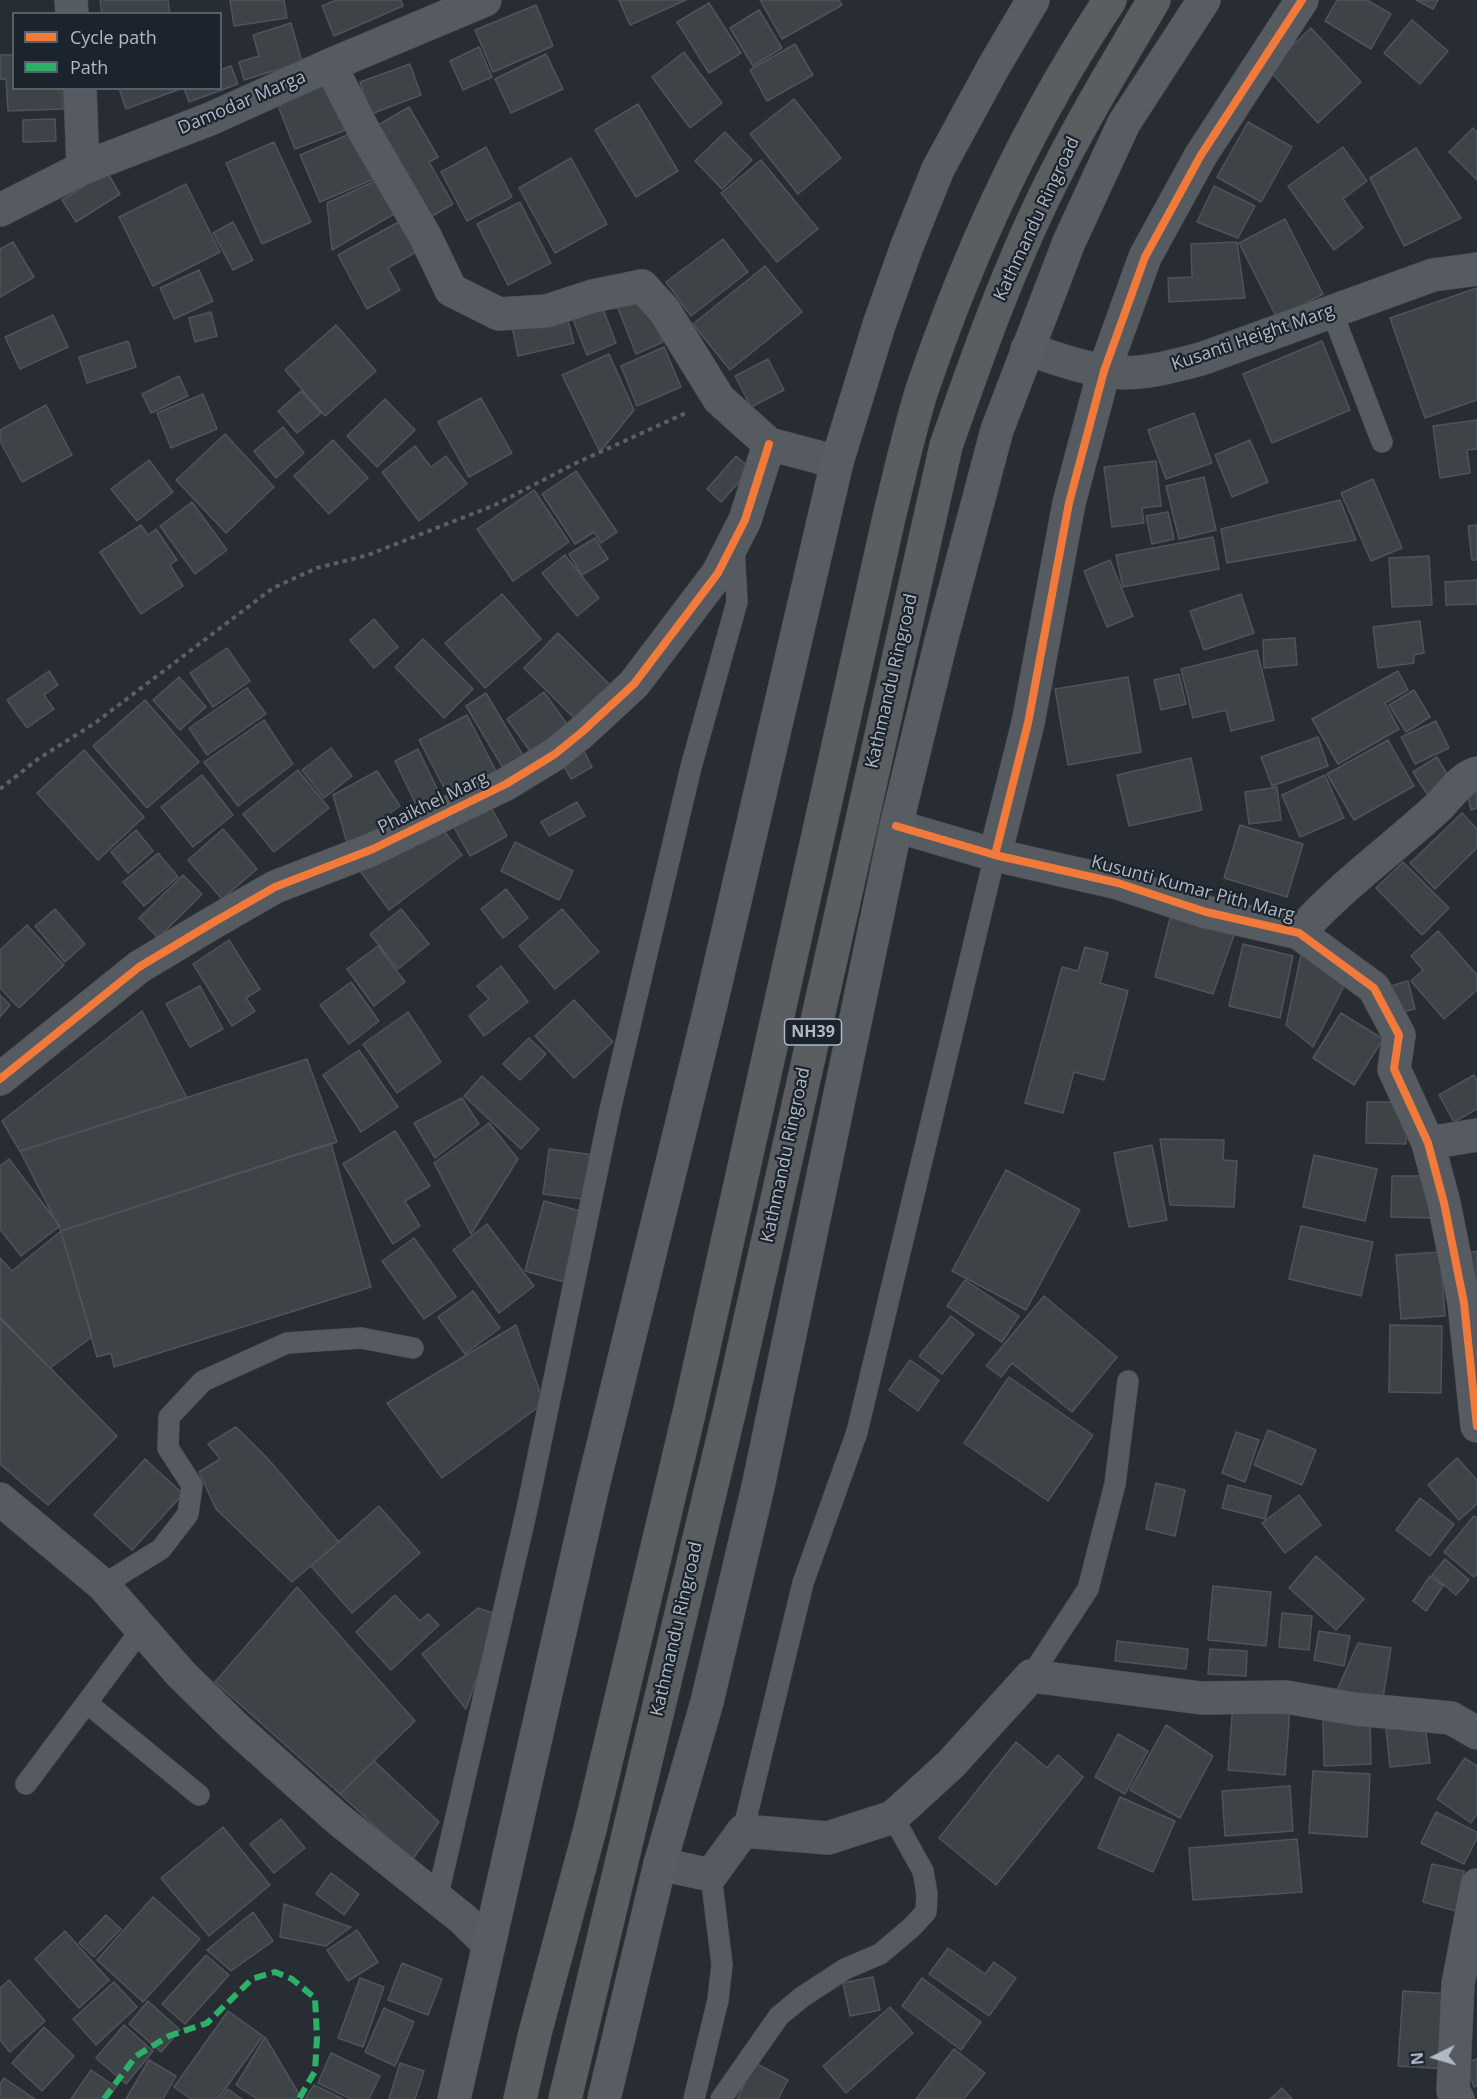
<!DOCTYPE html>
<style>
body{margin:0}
#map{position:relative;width:1477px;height:2099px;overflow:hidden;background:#272d33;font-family:"Open Sans",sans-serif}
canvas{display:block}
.legend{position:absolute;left:12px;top:12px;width:210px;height:78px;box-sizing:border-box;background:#1b232d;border:2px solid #575f6a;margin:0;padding:8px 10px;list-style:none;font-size:18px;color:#b0b9c5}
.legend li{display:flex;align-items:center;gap:12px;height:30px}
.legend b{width:30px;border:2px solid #575f6a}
.north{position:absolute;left:1405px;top:2027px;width:60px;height:60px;-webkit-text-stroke:4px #1b232d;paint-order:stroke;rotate:265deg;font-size:16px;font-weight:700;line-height:24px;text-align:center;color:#b0b9c5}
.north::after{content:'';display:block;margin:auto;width:21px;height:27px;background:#b0b9c5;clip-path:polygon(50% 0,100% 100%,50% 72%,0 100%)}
</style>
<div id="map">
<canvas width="1477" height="2099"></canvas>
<ul class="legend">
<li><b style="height:8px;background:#f17a3a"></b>Cycle path</li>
<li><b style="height:8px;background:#2db169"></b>Path</li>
</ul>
<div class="north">N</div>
</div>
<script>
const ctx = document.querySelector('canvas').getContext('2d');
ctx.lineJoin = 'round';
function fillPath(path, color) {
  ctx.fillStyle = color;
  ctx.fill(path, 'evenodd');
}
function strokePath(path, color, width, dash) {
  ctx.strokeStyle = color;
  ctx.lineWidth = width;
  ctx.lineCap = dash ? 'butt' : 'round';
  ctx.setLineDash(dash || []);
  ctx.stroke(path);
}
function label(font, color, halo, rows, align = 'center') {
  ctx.font = font + ' "Open Sans",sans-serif';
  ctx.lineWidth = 4.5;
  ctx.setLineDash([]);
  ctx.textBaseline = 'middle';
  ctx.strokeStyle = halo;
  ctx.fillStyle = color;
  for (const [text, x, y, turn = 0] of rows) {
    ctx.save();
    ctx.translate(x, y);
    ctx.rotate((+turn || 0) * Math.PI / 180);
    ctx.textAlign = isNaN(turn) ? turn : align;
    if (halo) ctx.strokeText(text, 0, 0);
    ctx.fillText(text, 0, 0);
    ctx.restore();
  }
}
const building = new Path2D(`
 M100 0H168L170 14H102Z
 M230 0H284L287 18 234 26Z
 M336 0H401L403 6 334 36 322 6Z
 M619 0H686L630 25Z
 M760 0H839L842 5 782 39Z
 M1337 0H1367L1391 14 1371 49 1325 21Z
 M1416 0H1438L1433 9Z
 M709 3 741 53 709 73 677 22Z
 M536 5 553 46 493 72 475 30Z
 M759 10 782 48 753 66 730 28Z
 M1412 20 1448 51 1420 84 1384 53Z
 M291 23 302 62 244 80 239 62 259 56 253 35Z
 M1311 28 1361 82 1318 123 1268 69Z
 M795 44 813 75 767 101 750 70Z
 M479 47 492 77 463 90 450 61Z
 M684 52 722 103 690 128 652 77Z
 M546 54 563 89 511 113 495 79Z
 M0 55H14V88H63V109L8 111 6 79H0Z
 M410 64 421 95 371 114 360 82Z
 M231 66 238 84 189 102 184 88H220V70Z
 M336 80 354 127 295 149 277 103Z
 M119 88H179L180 89 126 109Z
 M794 99 841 158 798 194 750 134Z
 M638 104 678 171 636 197 595 130Z
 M409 107 438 157 429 162 453 204 422 222 368 131Z
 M55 119 56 141 23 142V120Z
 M1248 122 1292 147 1261 202 1217 177Z
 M1473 128 1477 132V180L1449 152Z
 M359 130 381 176 320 202 300 155Z
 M725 132 752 160 722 189 695 161Z
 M274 142 311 222 262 244 226 163Z
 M486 147 512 197 467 221 441 172Z
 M1343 147 1367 181 1343 199 1363 228 1334 250 1288 186Z
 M1416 148 1461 218 1404 246 1370 178Z
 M571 158 607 224 555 253 519 188Z
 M761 160 818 229 777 262 721 193Z
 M107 172 120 194 76 222 62 200Z
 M382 178 401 210 332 250 327 203Z
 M186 184 220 252 153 286 119 217Z
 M1214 186 1255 206 1238 238 1197 222Z
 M520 202 551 263 508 285 477 224Z
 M406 218 423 248 388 268 400 290 367 309 338 255Z
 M1285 219 1323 294 1277 318 1239 243Z
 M233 222 253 260 233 270 213 233Z
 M723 239 748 272 691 316 666 282Z
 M13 242 34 277 0 297V249Z
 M1237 242 1245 298 1169 302 1168 278 1192 277 1191 244Z
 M765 266 802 312 730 370 693 324Z
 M199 270 213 301 174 319 160 288Z
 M1477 288V400L1425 418 1390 318Z
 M641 290 663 342 636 354 614 298Z
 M600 301 616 343 587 355 570 312Z
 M211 312 217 336 195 342 189 318Z
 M566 313 574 343 518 356 512 326Z
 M53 315 68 347 20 369 5 337Z
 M336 325 376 371 325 416 285 370Z
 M128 341 136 367 87 383 79 357Z
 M1322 341 1350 410 1272 443 1243 374Z
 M664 347 681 387 637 406 621 366Z
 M609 354 634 410 600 452 562 375Z
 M768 359 784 390 751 407 735 376Z
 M179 376 188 396 151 413 142 394Z
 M301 391 321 413 297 433 278 411Z
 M203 394 217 429 171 448 157 413Z
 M481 398 512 453 469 477 438 422Z
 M385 399 415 430 377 467 347 436Z
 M46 405 72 455 22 482 0 441V430Z
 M1194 413 1212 463 1166 479 1148 430Z
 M1477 420V449L1467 450 1470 473 1440 478 1433 426Z
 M283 427 304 453 276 478 254 451Z
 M225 434 274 487 226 533 176 480Z
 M333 440 368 478 329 514 294 476Z
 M1250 440 1268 482 1232 497 1215 455Z
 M415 446 431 467 446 456 467 484 419 521 382 472Z
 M736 456 751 469 721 502 707 489Z
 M149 460 173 492 137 521 111 489Z
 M1156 461 1161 506 1142 508 1144 523 1112 527 1104 467Z
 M576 471 617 532 601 543 594 532 575 544 542 494Z
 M1204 477 1216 530 1179 539 1166 486Z
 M1373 479 1402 548 1371 561 1341 493Z
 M534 490 569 542 513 581 477 529Z
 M1340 500 1356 540 1227 563 1221 529Z
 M192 502 227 550 195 574 160 526Z
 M1168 512 1174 539 1152 544 1146 516Z
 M141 525 148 535 156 529 177 560 170 565 183 586 141 614 100 552Z
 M1477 525V560H1472L1468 526Z
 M1213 537 1219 569 1123 587 1116 555Z
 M595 538 608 559 582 575 569 554Z
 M565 555 599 598 577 616 542 573Z
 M1429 556 1432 605 1392 607 1389 558Z
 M1110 560 1133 616 1107 627 1084 571Z
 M1477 580V604L1446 605 1445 582Z
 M502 594 541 639 485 688 445 643Z
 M1241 594 1254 633 1204 650 1190 611Z
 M374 619 398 647 374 668 350 640Z
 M1420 621 1424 653 1414 655V663L1378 668 1373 627Z
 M558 633 611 686 577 721 524 668Z
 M1295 638 1297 665 1264 668 1263 640Z
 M423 639 473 689 444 718 395 667Z
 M227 648 250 681 213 707 190 673Z
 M1257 650 1274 720 1231 731 1226 710 1193 718 1181 669Z
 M49 671 58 685 44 695 54 709 27 728 7 700Z
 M1398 671 1408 690 1385 703 1399 729 1338 764 1312 719Z
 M1179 674 1186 704 1161 710 1154 680Z
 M179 677 206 707 180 730 153 700Z
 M1128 677 1141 752 1068 765 1055 689Z
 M247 688 266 714 207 755 189 728Z
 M1414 690 1430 717 1406 732 1389 705Z
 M544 692 572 731 535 758 507 719Z
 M486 693 528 764 508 776 466 706Z
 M145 700 199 762 147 808 93 746Z
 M467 715 497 773 450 799 419 740Z
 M264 720 293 764 238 806 204 762Z
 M1436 721 1449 748 1415 764 1401 737Z
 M1318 737 1328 766 1272 786 1261 757Z
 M1388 740 1414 786 1354 820 1327 774Z
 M331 748 352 776 324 798 302 770Z
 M418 749 443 801 420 813 395 761Z
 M583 749 592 767 571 779 561 761Z
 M84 750 144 817 98 860 37 793Z
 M1437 757 1450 779 1427 794 1413 772Z
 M1191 758 1202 810 1129 826 1117 775Z
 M298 770 329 808 274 852 243 814Z
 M377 771 400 806 383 818 389 838 348 846 333 795Z
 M202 775 233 815 193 847 161 807Z
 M1325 775 1344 818 1300 837 1282 795Z
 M1477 785V808L1471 810 1466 788Z
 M1277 787 1281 820 1249 824 1245 792Z
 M487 800 507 836 470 856 450 820Z
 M577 802 585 816 549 836 541 822Z
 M1462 813 1477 829V848L1435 889 1410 863Z
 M439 824 462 855 389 910 358 868Z
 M1240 825 1303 844 1287 897 1224 878Z
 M223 829 257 869 222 899 188 860Z
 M136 830 153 851 128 873 111 852Z
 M515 842 573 871 559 900 501 871Z
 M158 853 178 877 144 906 123 882Z
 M1403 862 1449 908 1422 935 1376 888Z
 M183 875 202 894 158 938 139 918Z
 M506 889 528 918 503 938 481 909Z
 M1174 903 1239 921 1213 994 1155 977Z
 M55 909 85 944 65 962 35 926Z
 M401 909 429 944 398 969 370 934Z
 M562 909 599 952 555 989 519 946Z
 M27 925 64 965 19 1008 0 988V950Z
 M1438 931 1477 975V990L1444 1019 1411 981 1423 970 1411 956Z
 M229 940 260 989 246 998 255 1011 232 1026 193 964Z
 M1243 944 1293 956 1280 1018 1229 1006Z
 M378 946 405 982 374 1006 347 969Z
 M1085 947 1108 953 1100 983 1128 991 1104 1080 1074 1072 1063 1113 1025 1103 1062 967 1078 971Z
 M1301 955 1345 984 1313 1047 1286 1025Z
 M501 966 528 1002 484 1036 469 1016 489 999 477 986Z
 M1408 981 1415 1009 1391 1015 1384 988Z
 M351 982 379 1021 349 1044 320 1005Z
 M200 986 223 1029 190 1047 166 1004Z
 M0 995 10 1005 0 1017Z
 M574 1000 613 1042 574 1078 535 1036Z
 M142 1011 187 1098 20 1151 2 1121Z
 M408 1012 441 1062 397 1093 363 1044Z
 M1341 1013 1383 1039 1354 1085 1313 1058Z
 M529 1038 546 1054 520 1080 503 1064Z
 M359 1050 398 1107 361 1132 323 1075Z
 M307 1059 337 1142 61 1231 20 1151Z
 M1474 1075 1477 1081V1109L1454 1122 1439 1095Z
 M482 1076 539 1129 521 1149 464 1096Z
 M462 1098 479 1124 435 1158 414 1123Z
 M1367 1102H1407L1406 1144 1366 1143Z
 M489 1123 518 1159 471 1234 434 1163Z
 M395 1131 430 1186 405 1201 420 1226 393 1244 343 1164Z
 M1160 1139 1224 1140 1223 1160 1237 1161 1234 1207 1170 1205Z
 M331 1143 371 1287 114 1367 111 1353 97 1357 61 1231Z
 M1152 1145 1167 1220 1129 1227 1114 1153Z
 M549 1149 595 1155 589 1200 543 1194Z
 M1314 1155 1377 1169 1365 1221 1303 1207Z
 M9 1159 60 1226 21 1256 0 1229V1166Z
 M1006 1170 1080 1210 1026 1310 952 1271Z
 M1392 1176H1434L1433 1218 1391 1217Z
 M544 1201 587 1213 568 1283 525 1271Z
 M487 1224 534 1286 499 1313 453 1250Z
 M1301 1226 1373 1242 1361 1296 1289 1279Z
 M61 1231 92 1337 50 1368 0 1319V1258L12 1271Z
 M414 1238 456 1297 424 1319 382 1261Z
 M1477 1251V1299L1462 1254Z
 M1440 1252 1445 1316 1401 1319 1396 1255Z
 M965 1280 1019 1316 1002 1342 947 1306Z
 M473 1291 500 1328 465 1354 438 1317Z
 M1044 1296 1117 1357 1072 1412 1012 1363 1001 1377 986 1366Z
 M951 1316 974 1334 942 1374 919 1356Z
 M1 1318 117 1436 48 1505 0 1464Z
 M516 1325 544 1403 442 1478 387 1403Z
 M1390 1325 1442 1326 1441 1393 1389 1392Z
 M910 1360 939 1380 918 1411 889 1390Z
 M1009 1377 1093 1435 1048 1501 964 1443Z
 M236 1427 268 1459 339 1542 292 1582 216 1509 199 1472 220 1459 208 1444Z
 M1268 1430 1316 1450 1302 1485 1254 1465Z
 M1236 1432 1259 1440 1245 1482 1222 1473Z
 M1457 1458 1477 1480V1504L1459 1520 1428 1485Z
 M145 1459 183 1494 132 1550 94 1515Z
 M1156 1483 1185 1490 1175 1536 1146 1529Z
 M1228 1485 1271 1496 1265 1519 1222 1508Z
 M1299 1495 1321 1525 1285 1553 1262 1523Z
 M1420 1498 1454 1524 1430 1556 1396 1530Z
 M379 1506 420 1553 352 1613 311 1566Z
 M1474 1516 1477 1518V1573L1474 1577 1444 1552Z
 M1316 1556 1364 1599 1336 1630 1289 1588Z
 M1445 1559 1469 1580 1456 1595 1432 1575Z
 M1430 1576 1443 1586 1426 1611 1413 1601Z
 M1213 1586 1271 1592 1266 1646 1208 1640Z
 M297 1587 415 1721 340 1794 215 1682Z
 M395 1595 420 1621 428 1614 439 1625 391 1670 356 1632Z
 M478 1608 499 1615 466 1709 422 1654Z
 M1282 1613 1312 1616 1309 1650 1279 1647Z
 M1319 1631 1350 1636 1344 1666 1314 1660Z
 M1117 1641 1188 1649 1186 1669 1115 1661Z
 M1358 1643 1391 1648 1383 1698 1333 1699Z
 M1210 1649 1247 1651 1246 1676 1208 1674Z
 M1233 1703 1290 1708 1285 1775 1228 1770Z
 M1370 1717 1371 1764 1324 1766 1323 1719Z
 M1166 1725 1213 1756 1180 1818 1130 1790Z
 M1425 1725 1430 1763 1390 1767 1386 1729Z
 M1118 1734 1148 1751 1125 1794 1095 1777Z
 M1016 1742 1047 1768 1058 1755 1083 1777 996 1885 939 1838Z
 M1465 1758 1477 1766V1814L1471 1823 1437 1799Z
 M374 1761 439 1822 412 1860 340 1794Z
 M1313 1771 1370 1774 1367 1837 1309 1833Z
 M1290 1786 1293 1831 1225 1836 1222 1791Z
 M1120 1797 1175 1821 1153 1872 1098 1848Z
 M1436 1812 1477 1832V1838L1464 1864 1421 1843Z
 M281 1819 305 1848 274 1873 250 1844Z
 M223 1827 270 1885 209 1936 161 1878Z
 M1297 1839 1302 1892 1193 1900 1189 1848Z
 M1432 1864 1464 1871 1456 1911 1423 1902Z
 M331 1873 359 1894 344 1915 316 1894Z
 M153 1897 200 1939 143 2002 97 1960Z
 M284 1904 351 1927 326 1946 280 1937Z
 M253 1912 273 1941 231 1971 207 1950Z
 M106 1915 121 1929 94 1957 79 1943Z
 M357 1930 378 1962 348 1981 327 1950Z
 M65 1931 109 1980 79 2008 35 1959Z
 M948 1948 985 1974 994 1962 1016 1978 989 2016 929 1974Z
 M206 1955 229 1975 185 2024 162 2004Z
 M402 1963 442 1979 428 2015 388 2000Z
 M873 1977 880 2010 850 2016 843 1983Z
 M360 1978 384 1987 363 2047 338 2038Z
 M922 1978 981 2022 961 2050 902 2006Z
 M9 1980 45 2021 10 2052 0 2040V1988Z
 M114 1982 137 2007 96 2045 73 2019Z
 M1403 1991 1451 1994 1447 2069 1398 2066Z
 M148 2001 180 2030 161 2052 129 2024Z
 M890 2007 913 2033 846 2093 823 2066Z
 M384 2008 414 2022 395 2066 365 2052Z
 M228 2011 263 2036 218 2099H191L174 2087Z
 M124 2025 153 2051 126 2084 96 2058Z
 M44 2027 74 2056 42 2091 12 2063Z
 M265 2037 299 2094 296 2099H257L236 2085Z
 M954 2049 985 2073 964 2099H916Z
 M331 2053 380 2076 369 2099H351L318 2083Z
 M1477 2059V2086L1474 2087 1465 2063Z
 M149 2060 176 2076 163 2099H126Z
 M400 2063 424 2071 415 2099H389Z
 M755 2063 788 2080 778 2099H737Z
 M91 2070 116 2087 107 2099H71Z
 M4 2078 35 2099H0V2084Z
 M314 2085 343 2099H305Z
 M1282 2088 1292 2099H1270Z
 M228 2089 242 2099H221Z`);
fillPath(building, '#3e4348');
strokePath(building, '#4f545b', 1.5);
const lane = new Path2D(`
 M1332 312 1382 442
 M103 1585 161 1549 188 1514 192 1485 168 1448 169 1417 203 1381 287 1343 361 1338 413 1348
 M1031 1676 1088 1589 1115 1484 1128 1381
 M87 1703 199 1795
 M26 1784 141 1630
 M743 1831 803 1583 857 1432 995 855
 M437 1899 527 1509 610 1110 691 767 737 602 734 546
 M694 2099 718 2000 722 1965 711 1875
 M721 2099 779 2016 802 1997 845 1969 880 1954 911 1928 926 1912 927 1894 923 1871 893 1817`);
const street = new Path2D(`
 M71 0 72 14
 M330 65 364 131 425 236 451 290 499 314 547 311 593 296 642 286 664 310 719 399 769 444 837 462
 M80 88 83 168
 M0 210 83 168 210 119 330 65 485 0
 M1027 349C1052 357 1078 367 1104 371 1137 377 1170 367 1201 359L1433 275 1477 269
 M896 826 995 855 1118 883 1206 912 1299 933 1374 988 1399 1035 1394 1069 1428 1143 1444 1203 1464 1303 1477 1426
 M995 855 1028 723 1069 503 1104 371 1145 257 1201 155 1302 0
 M1299 933C1340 887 1390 851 1436 809 1448 798 1460 778 1477 773
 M0 1079 139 967 214 922 275 887 373 849 506 784 555 754 582 732 634 684 718 573 745 520 769 444
 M1428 1143 1477 1135
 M0 1499 103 1585 181 1674 235 1727 338 1819 463 1919 489 1945
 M660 1864 711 1875 743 1831 828 1838 893 1817 951 1764 1031 1676 1201 1698 1286 1697 1355 1709 1451 1718 1477 1733
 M1458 2099 1453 2091 1458 1984 1477 1885`);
const primary = new Path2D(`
 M454 2099 592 1490 711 1004 837 462 879 325 907 246 938 169 994 66 1033 0
 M604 2099 660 1864 707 1702 758 1487 896 826 941 641 997 430 1069 242 1124 123 1204 0`);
const highway = new Path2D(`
 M520 2099 535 2033 590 1829 690 1409 890 513C900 473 909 432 921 393 967 256 1029 121 1110 0
 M565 2099 730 1409 946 446C977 357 1009 267 1051 183 1082 120 1119 60 1154 0`);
strokePath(lane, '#44494e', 22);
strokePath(street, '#44494e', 34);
strokePath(primary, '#444950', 34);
strokePath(highway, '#44494f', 34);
strokePath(new Path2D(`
 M0 789 38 759 95 723 273 588 317 568 368 555 495 505 574 464 688 412`), '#5a6065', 4, [4.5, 4.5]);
strokePath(lane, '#565a61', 21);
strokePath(street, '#565a61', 33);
strokePath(primary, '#585d63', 33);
strokePath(highway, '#5b5e61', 33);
strokePath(new Path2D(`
 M104 2099 136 2056 169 2036 207 2023 252 1979 275 1972 292 1979 315 1998 317 2037 315 2071 299 2099`), '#2db169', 6, [12, 6]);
strokePath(new Path2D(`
 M896 826 995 855 1118 883 1206 912 1299 933 1374 988 1399 1035 1394 1069 1428 1143 1444 1203 1464 1303 1477 1426
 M995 855 1028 723 1069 503 1104 371 1145 257 1201 155 1302 0
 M0 1079 139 967 214 922 275 887 373 849 506 784 555 754 582 732 634 684 718 573 745 520 769 444`), '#f17a3a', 8);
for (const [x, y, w] of [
 [813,1032,57]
]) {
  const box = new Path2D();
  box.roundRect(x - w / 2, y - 13, w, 26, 4.5);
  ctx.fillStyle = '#1b232d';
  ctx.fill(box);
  strokePath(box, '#b0b9c5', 1.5);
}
label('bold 16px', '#b0b9c5', null, [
 ["NH39",813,1032]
]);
label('18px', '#b0b9c5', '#1b232d', [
 ["Damodar Marga",242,103,-23],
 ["Kathmandu Ringroad",1037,219,-65],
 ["Kusanti Height Marg",1253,338,-19],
 ["Kathmandu Ringroad",892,681,-77],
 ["Phaikhel Marg",433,803,-26],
 ["Kusunti Kumar Pith Marg",1193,889,15],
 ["Kathmandu Ringroad",786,1155,-78],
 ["Kathmandu Ringroad",677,1629,-77]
]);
</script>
